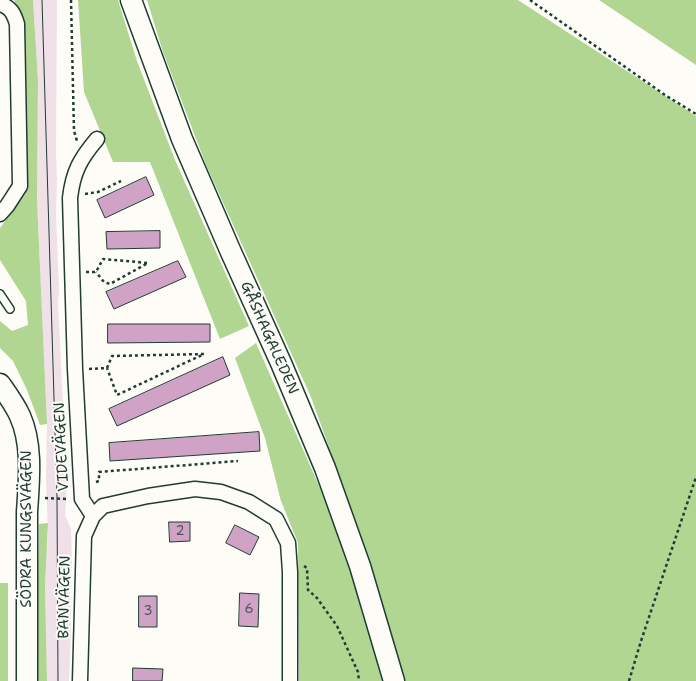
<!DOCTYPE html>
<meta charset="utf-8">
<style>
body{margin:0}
canvas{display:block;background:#fdfcf7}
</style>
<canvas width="696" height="681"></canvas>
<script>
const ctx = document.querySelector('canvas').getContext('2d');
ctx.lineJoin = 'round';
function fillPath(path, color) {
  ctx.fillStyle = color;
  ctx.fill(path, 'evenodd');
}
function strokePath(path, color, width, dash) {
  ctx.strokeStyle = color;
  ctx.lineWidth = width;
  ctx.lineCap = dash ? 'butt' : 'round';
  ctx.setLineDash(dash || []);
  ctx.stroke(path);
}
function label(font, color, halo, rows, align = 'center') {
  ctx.font = font + ' "Shantell Sans",sans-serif';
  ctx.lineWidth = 4;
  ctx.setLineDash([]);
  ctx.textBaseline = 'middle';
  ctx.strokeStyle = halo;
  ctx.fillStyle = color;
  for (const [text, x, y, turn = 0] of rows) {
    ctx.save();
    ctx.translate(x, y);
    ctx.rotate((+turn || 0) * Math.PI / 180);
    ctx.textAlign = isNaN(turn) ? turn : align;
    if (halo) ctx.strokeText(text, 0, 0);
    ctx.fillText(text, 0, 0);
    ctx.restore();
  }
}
fillPath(new Path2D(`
 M33 0H57L56 154 57 180 56 215 59 291 58 303 67 486 65 515 71 529 72 563 70 590 71 627 69 681H47L45 587 48 532 46 479 47 424 37 200 38 80Z`), '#f0e1e8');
fillPath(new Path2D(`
 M14 0H33L38 80 37 200 47 424 40 425 27 390 13 361 0 348V321L12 331 28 325 26 301 0 260V228L26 193V149L23 26 19 9Z
 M78 0H118L137 61 175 160 249 326 220 339 150 162H113L84 92Z
 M147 0H518L696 116V681H404L373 571 311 397 206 165 163 52Z
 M599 0H696V65Z
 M256 343 324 497 358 592 385 681H299L298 543 281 501 265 438 235 358Z
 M48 523 45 587 47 681H36L39 524Z
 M0 583H8V681H0Z`), '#b1d692');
const building = new Path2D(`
 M146 177 154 195 105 218 97 200Z
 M160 231V248L107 249 106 232Z
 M178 261 186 277 114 309 106 292Z
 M108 324H210V342L108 343Z
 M223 357 230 375 117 426 109 409Z
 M259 432 260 451 110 461 109 443Z
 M169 522H190V541L170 542Z
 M235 525 259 537 250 555 226 543Z
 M240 593 259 594 258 627 239 626Z
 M139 596H157V627H139Z
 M133 668 163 669 162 681H133Z`);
fillPath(building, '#d0a3c6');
strokePath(building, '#1f3d34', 1);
const lane = new Path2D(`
 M0 294 10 309`);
const street = new Path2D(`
 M0 4C11 7 14 14 17 24L20 186 7 206 0 214
 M93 516 82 499 75 369 70 198C73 172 80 159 97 139
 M80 681 84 536 93 516 103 506 148 496 195 489 221 492 249 502 276 519 288 543 290 572V681`);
const secondary = new Path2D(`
 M131 0 182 139 230 250 281 363 325 468 360 566 394 681
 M0 384C7 394 15 405 20 416 33 445 29 481 27 512V681`);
strokePath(lane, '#1f3d34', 10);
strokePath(street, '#1f3d34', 17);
strokePath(secondary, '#1f3d34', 23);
strokePath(new Path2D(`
 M71 0 74 131 77 141
 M530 0 665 95 696 114
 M85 194 98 192 121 181
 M86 272H96L103 259 148 263 110 284 104 282 96 272
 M89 369 107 368 112 356 204 354 117 395 107 368
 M96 482 99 481V472L238 461
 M45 498 68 499
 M304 566 307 568 308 590 317 598 337 626 358 672 359 681
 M629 681 641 641 696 477`), '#1f3d34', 2.5, [3, 3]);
strokePath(lane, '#fdfcf7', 7);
strokePath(street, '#fdfcf7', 14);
strokePath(secondary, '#fdfcf7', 20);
strokePath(new Path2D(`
 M42 0 57 498 58 681`), '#1f3d34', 1);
label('13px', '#4b5658', null, [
 ["2",180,532],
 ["6",249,610],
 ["3",148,612]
]);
label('15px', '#1f3d34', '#fdfcf7', [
 ["GÅSHAGALEDEN",269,338,66],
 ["VIDEVÄGEN",62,447,-93],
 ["SÖDRA KUNGSVÄGEN",27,529,-90],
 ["BANVÄGEN",65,597,-89]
]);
</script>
